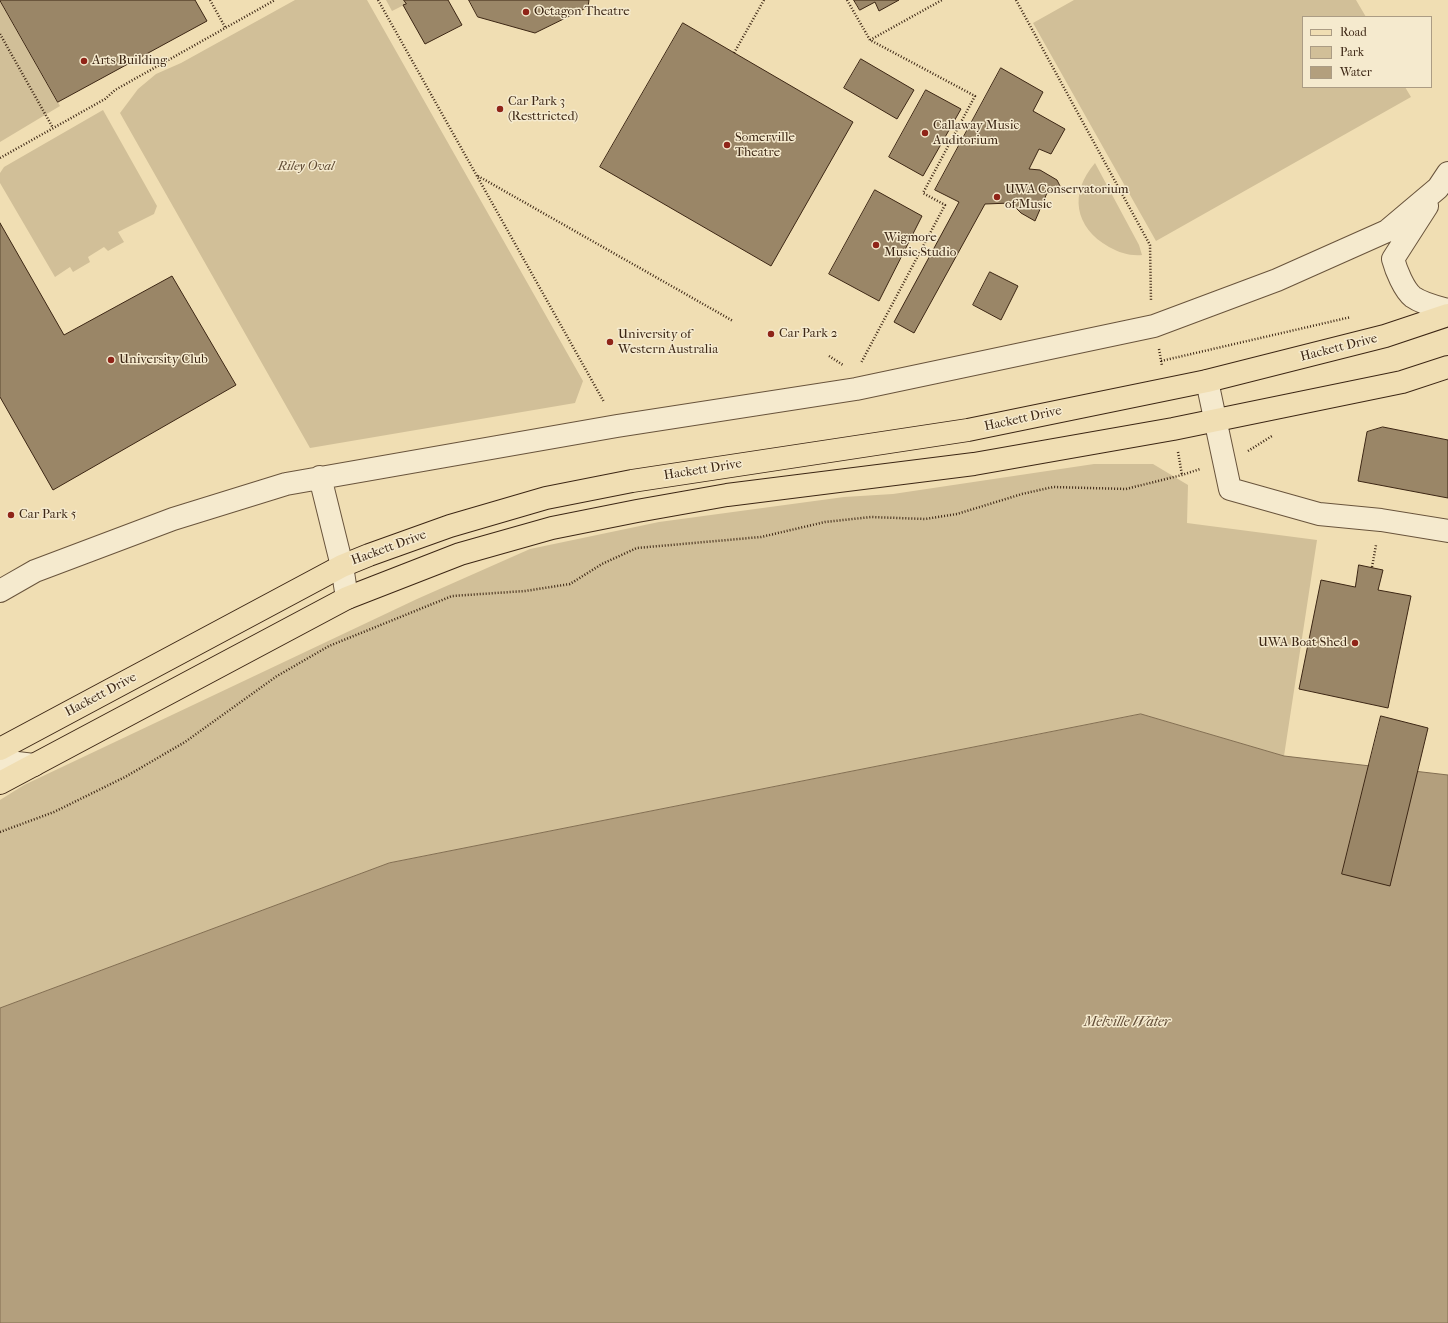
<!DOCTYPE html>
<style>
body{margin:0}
#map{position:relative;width:1448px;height:1323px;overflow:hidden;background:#f0deb3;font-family:"IM FELL French Canon",serif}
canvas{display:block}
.legend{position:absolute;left:1302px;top:16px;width:130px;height:72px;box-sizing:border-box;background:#f5eace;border:1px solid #ab9c84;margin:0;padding:5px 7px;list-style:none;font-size:12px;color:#3c2614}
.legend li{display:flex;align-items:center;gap:8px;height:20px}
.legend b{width:20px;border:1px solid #ab9c84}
</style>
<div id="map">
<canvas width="1448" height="1323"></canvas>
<ul class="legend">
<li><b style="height:5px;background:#f0deb3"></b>Road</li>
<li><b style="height:11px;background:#d1bf98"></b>Park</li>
<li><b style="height:11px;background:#b39f7d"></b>Water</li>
</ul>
</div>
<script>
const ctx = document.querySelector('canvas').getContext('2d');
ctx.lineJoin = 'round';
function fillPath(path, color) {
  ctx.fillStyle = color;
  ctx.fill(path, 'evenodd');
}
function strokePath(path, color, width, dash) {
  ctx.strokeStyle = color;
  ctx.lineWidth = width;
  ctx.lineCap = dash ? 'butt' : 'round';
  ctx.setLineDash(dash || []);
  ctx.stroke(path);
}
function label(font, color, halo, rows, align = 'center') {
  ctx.font = font + ' "IM FELL French Canon",serif';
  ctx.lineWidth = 3;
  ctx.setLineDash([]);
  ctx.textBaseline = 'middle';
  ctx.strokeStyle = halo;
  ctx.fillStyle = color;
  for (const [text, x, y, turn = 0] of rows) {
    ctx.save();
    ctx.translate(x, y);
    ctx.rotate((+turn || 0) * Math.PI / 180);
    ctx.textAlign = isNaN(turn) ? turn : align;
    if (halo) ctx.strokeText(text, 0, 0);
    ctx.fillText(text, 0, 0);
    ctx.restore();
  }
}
fillPath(new Path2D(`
 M0 0 60 106 0 142Z
 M295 0H367L583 381 575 403 310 448 120 113 138 89 156 74 181 63Z
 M386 0H404L406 4 392 11Z
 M1074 0H1356L1366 17H1303V87H1405L1411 97 1156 241 1033 23Z
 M103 110 157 206 154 214 118 232 124 242 108 251 104 247 88 257 90 262 73 272 70 267 55 277 0 183V173L4 167Z
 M1095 163 1139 245 1142 255C1130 256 1120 253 1109 247 1074 227 1069 193 1095 163Z
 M1094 464H1153L1188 485 1187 523 1317 540 1284 756 1141 714 389 863 0 1008V800L24 785 417 599 530 549 659 522 844 497 893 494Z`), '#d1bf98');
const water = new Path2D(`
 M1141 714 1284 756 1448 775V1323H0V1008L389 863Z`);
fillPath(water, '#b39f7d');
strokePath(water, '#836f53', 1);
const building = new Path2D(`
 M0 0H195L207 21 58 102Z
 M404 0H448L462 25 425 44 403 5 406 4Z
 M469 0H589L588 7 535 33 478 17Z
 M854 0H899L879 11 875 2 860 10Z
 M683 23 853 122 771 266 600 167Z
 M861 59 914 90 897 119 844 88Z
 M1001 68 1043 92 1033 111 1065 129 1051 154 1039 149 1029 169 1040 170 1057 180 1060 186 1056 192 1047 193 1035 221 1021 213 1011 203 985 204 914 333 894 322 959 202 935 190Z
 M926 90 961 109 923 176 889 157Z
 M875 190 922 216 879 301 829 274Z
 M0 223 64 335 172 276 236 385 53 490 0 397Z
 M990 272 1018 286 1001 320 973 305Z
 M1383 427 1448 440V498L1358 481 1367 432Z
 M1359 565 1383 570 1378 590 1411 596 1388 708 1299 689 1321 580 1355 587Z
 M1381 716 1428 728 1390 886 1342 874Z`);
fillPath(building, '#9a8667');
strokePath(building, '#3c2614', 1);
const minor = new Path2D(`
 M1427 206 1393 259C1396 270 1404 290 1413 297 1423 304 1437 307 1448 310
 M1207 381 1230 489 1319 514 1381 520 1448 531
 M320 477 342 566 347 598
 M0 591 35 571 173 519 286 484 617 426 856 389 1154 326 1277 280 1387 231 1438 188 1448 173
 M0 761 34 765`);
const major = new Path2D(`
 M0 749 342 566 369 555 450 526 546 498 632 481 968 430 1207 381 1385 336 1448 315
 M0 783 347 598 460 554 552 528 637 511 727 495 974 464 1173 429 1402 382 1448 367`);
strokePath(minor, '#69543c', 24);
strokePath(major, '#3c2614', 24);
strokePath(new Path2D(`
 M210 0 225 27
 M378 0 604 402
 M847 0 870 40 975 96 923 193 945 205 861 363
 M1016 0 1150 245 1151 301
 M0 34 53 128
 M870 40 942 0
 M734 53 764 0
 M0 158 105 99 115 90 275 0
 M478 176 733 321
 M1159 349 1162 366
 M829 356 843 365
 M1161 361 1351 317
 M1248 451 1272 436
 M1178 452 1182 475
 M1372 567 1376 545
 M0 832 54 812 125 777 185 742 277 676 329 646 452 596 525 591 570 584 602 564 637 548 761 537 825 522 871 517 925 519 957 514 1022 494 1053 487 1126 489 1182 475 1200 469`), '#3c2614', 2.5, [1, 2]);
strokePath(minor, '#f5eace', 22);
strokePath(major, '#f0deb3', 22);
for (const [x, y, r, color] of [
 [526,12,4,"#8f2418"],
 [84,61,4,"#8f2418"],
 [500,109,4,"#8f2418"],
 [925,133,4,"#8f2418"],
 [727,145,4,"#8f2418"],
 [997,197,4,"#8f2418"],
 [876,245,4,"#8f2418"],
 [771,334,4,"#8f2418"],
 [610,342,4,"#8f2418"],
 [111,360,4,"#8f2418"],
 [11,515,4,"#8f2418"],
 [1355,643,4,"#8f2418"]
]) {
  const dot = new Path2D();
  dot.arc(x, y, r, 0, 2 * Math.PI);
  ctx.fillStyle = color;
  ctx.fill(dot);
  strokePath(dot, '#f5eace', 1.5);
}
label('13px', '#3c2614', '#f5eace', [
 ["Octagon Theatre",534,12],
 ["Arts Building",92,61],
 ["Car Park 3",508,102],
 ["(Resttricted)",508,117],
 ["Callaway Music",933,126],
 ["Auditorium",933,141],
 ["Somerville",735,138],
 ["Theatre",735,153],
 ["UWA Conservatorium",1005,190],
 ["of Music",1005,205],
 ["Wigmore",884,238],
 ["Music Studio",884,253],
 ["Car Park 2",779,334],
 ["University of",618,335],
 ["Western Australia",618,350],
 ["University Club",119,360],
 ["Car Park 5",19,515],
 ["UWA Boat Shed",1347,643,"right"]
], 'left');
label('italic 13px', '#614c35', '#f5eace', [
 ["Riley Oval",306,167]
]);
label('13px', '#3c2614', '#f5eace', [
 ["Hackett Drive",1339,348,-14],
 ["Hackett Drive",1023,419,-12],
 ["Hackett Drive",703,470,-9],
 ["Hackett Drive",389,548,-20],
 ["Hackett Drive",101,695,-28]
]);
label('italic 14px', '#604a34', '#f5eace', [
 ["Melville Water",1127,1023]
]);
</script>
